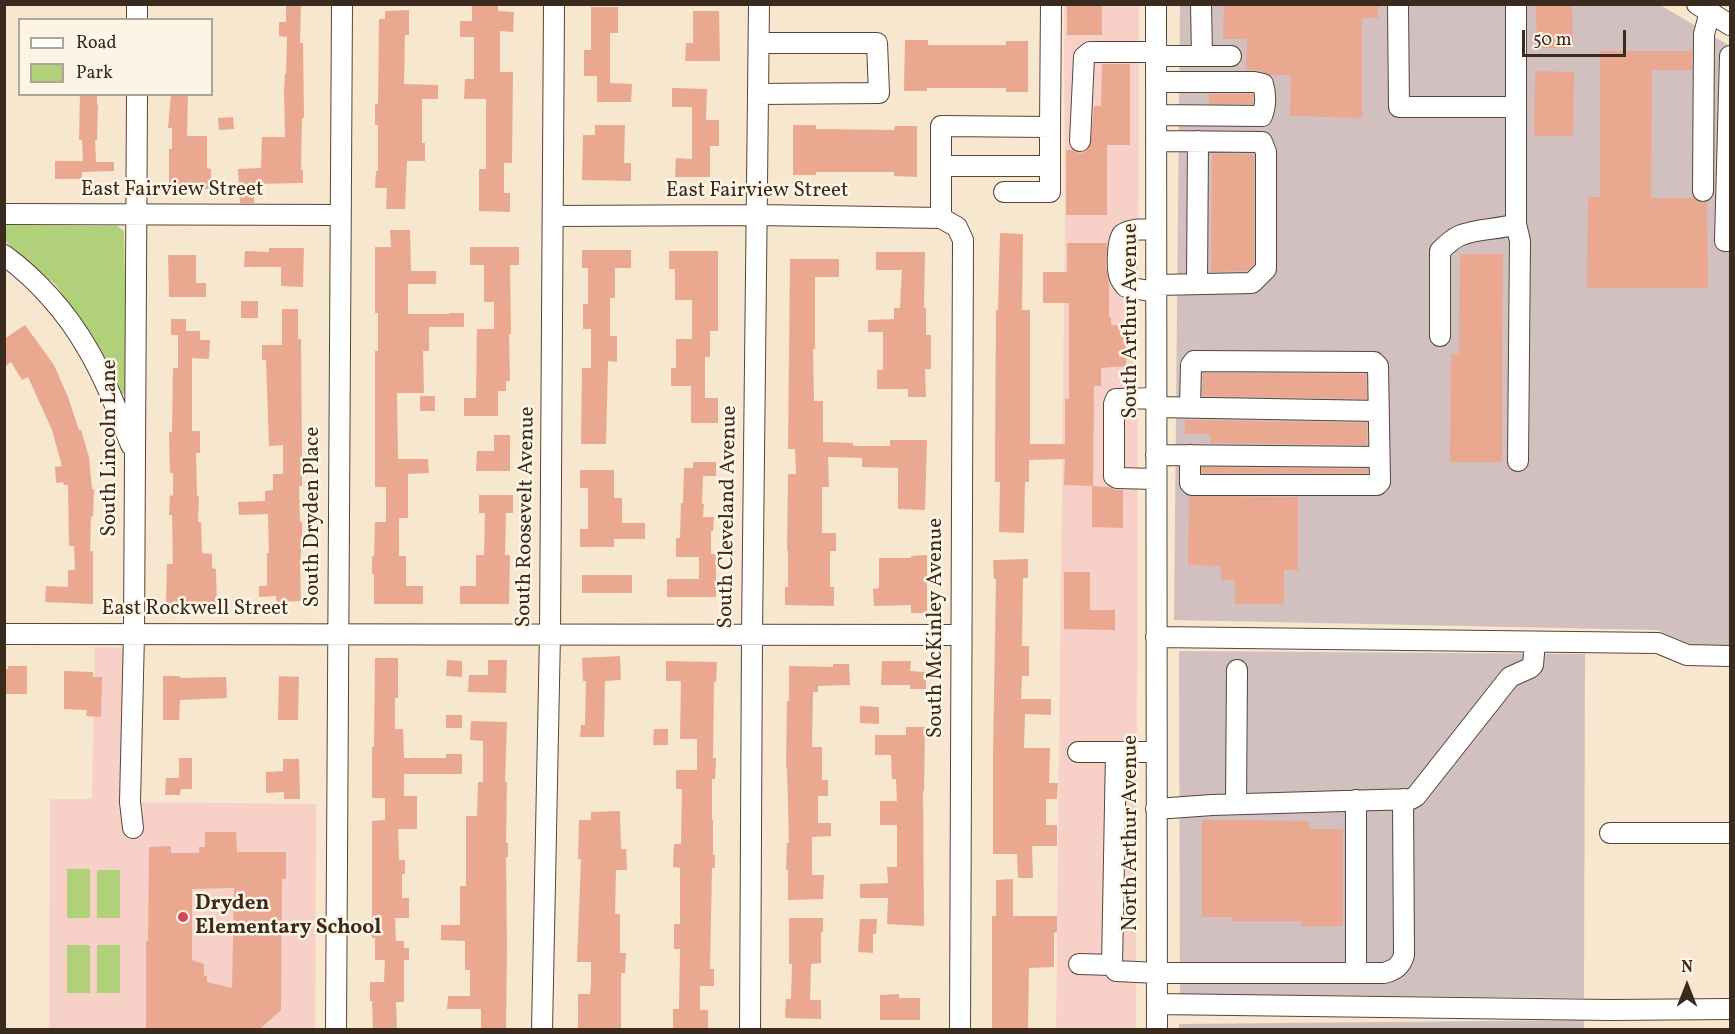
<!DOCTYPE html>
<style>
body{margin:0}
#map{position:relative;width:1735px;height:1034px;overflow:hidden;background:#f6e7ce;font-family:Vollkorn,serif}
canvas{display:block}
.frame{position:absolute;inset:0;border:6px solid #3b2a1e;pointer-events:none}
.legend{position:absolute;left:18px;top:18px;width:195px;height:78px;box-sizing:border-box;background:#fcf5e5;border:2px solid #afa495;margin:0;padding:8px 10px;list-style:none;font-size:18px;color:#3b2a1e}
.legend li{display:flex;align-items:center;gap:12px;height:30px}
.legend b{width:30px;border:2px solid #afa495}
.north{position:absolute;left:1657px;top:956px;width:60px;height:60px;-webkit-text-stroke:4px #fcf5e5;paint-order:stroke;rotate:0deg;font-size:16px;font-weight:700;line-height:24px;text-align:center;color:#3b2a1e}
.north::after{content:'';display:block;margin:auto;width:21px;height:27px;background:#3b2a1e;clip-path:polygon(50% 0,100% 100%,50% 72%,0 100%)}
.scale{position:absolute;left:1522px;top:30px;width:104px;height:27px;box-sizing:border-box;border:3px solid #3b2a1e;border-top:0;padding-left:8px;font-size:18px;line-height:21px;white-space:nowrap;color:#3b2a1e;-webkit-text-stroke:4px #fcf5e5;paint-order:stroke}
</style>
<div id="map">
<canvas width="1735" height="1034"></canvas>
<div class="frame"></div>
<ul class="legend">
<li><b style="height:8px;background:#fff"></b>Road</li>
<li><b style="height:16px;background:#b0d17a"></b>Park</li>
</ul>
<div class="north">N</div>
<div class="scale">50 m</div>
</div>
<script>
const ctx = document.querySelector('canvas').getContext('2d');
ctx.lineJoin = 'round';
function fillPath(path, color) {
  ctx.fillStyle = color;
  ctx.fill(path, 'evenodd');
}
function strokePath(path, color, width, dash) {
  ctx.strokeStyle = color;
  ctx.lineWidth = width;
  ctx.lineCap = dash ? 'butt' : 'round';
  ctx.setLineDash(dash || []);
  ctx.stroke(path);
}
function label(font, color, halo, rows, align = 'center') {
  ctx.font = font + ' Vollkorn,serif';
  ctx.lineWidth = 5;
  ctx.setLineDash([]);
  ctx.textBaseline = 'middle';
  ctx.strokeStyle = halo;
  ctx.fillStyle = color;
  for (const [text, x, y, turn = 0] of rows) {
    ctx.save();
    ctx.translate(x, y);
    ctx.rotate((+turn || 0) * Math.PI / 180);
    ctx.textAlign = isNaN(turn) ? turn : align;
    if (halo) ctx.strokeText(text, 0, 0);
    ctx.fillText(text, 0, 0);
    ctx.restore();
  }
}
fillPath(new Path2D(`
 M1064 5H1139L1136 1029H1056L1065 217Z
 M95 647 125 648 127 802 316 804 315 1029 49 1030 50 799H92Z`), '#f7d1c8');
fillPath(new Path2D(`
 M1180 5H1660L1730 46V648L1695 646 1657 630 1174 620Z
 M1179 651 1585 654 1584 998 1180 994Z
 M1584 1020V1030L1179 1029V1024Z`), '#d2bfc0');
fillPath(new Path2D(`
 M5 225 117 226 124 231 127 392 121 395 81 323 56 285 5 241Z
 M67 869H90V918H67Z
 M97 870H120V918H97Z
 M67 945H90V993H67Z
 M97 945H120V993H97Z`), '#b0d17a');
fillPath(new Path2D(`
 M286 4H301L300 43H303L304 118H302L301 170H303V183L254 184V203H240L238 169 261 168 262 137H285L284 90 285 74H286L287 37 279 36V22H286Z
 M472 4H498V11L514 12 513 32 500 31V72H513L512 163H504V193H510V212L479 211V169H486V99H464L465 79H474V37H460V21H472Z
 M1067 4H1102V35H1067Z
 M1224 4H1378V18H1362V118L1290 116 1291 75H1270L1257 70H1246L1247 39H1223Z
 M1536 4H1572L1573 48H1537Z
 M591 7H618V33H610V83L632 84 631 102H597V76H584V50H591Z
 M409 10V35H405L404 84 438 85V99H422V143H425V161H407L405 209H386L387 188H375L376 171H378V125H375V104H378L379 19H385V11Z
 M693 11H719L720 61H685L686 43H693Z
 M905 40H928V45H1006V41H1028V92H1006V88H927V91H904Z
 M1600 51H1692V70H1652L1651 198H1694L1702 203 1707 202 1708 288H1587L1588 197H1600Z
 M1102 64H1130V145H1107V215H1066V150H1072L1080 153 1086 151 1090 147 1094 106H1101Z
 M1538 71 1574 72 1573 136H1534L1535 75Z
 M672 88 707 89 706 120H719V146H710V177H675L676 158 692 159V107H672Z
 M80 94H97V105H98L97 140H95L96 162H114V171L82 172V179H55V161H83L82 140H79Z
 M171 94H188L187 136H207V168L211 169V189H169V149H172V128H168Z
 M1209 94H1253V104H1209Z
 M233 117 234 129 219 130 218 118Z
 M595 125H625L624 163H631V181L582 180 583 135H595Z
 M793 125H816V129L894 130 895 126H917V177L894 176V172H816V175H793Z
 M1212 154H1252L1254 155V264L1247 271 1211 272Z
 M390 230H410L411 271H436V284H408V314H449V313H464V327H429V351H423L424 393H397L398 459H428L429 473 408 474V518H399V556H406V586H423V604H374V574H372V556H374L375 522H386V487H375V351H378V313H375V247H391Z
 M1000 233 1023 234 1022 310H1030V444H1065V399H1069V303H1043V272H1067V243H1107L1106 266 1109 283V317H1111V325H1126V366L1101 368V386H1094L1093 486 1064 485 1065 459 1029 460V482H1025L1024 533 999 532 1000 482H995V452L996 310H998Z
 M470 247H519V265H510L511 334H509L510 381H506V391H498V416H464V398H476L477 329H494V302H484V265H470Z
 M269 248H304L303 287 281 286V267H244L245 251 269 252Z
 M582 250H631V268H615V298H610V336H617V362L608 361 606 444H581L582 368H591V329H583V304H588V268H582Z
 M669 251H718V331H710V357H705V398H718V423H691V386H671V368H676V339H692V300H675V269H669Z
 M876 252H925L924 308H926V335H931V369H925L926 397H908V389H877V370H883V332H868V320L894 319V308H900L902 270H876Z
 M1460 254H1503L1502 462H1450L1451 354 1459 355Z
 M168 255H196V283H206V297H169Z
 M790 259H839V277H815V349H813L814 401H823V442L853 443V446H890V440H927L925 510 898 509V468L862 467V458L828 457 829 487H822V533H836V551H830V587H834V606L785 605V587H788V551H787L788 474H796L795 449H788Z
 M241 301H258V318H241Z
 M282 309H298V339H301L302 460V486H299L300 522H302V539L300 568 301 601 276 602V596L259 597V586H267V553H269L268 514 239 515 238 502 265 501V491L273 490V474H283V445L269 446 266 360H262V345H282Z
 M171 319H186V331H200V340H210L209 359 192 358V431H200V453H196L197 496H199L198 522H201L202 553 212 554V568L216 569 217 608 173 607 174 603H166L167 564H173L172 515H169L170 495 173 496V473H170L169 432H172L173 368H178V335H171Z
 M25 325 54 365 68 397 79 430H81L89 457 92 489H94L93 517 91 516 90 551H93V604L45 602 46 586 68 587V570H75L74 546H69L68 485H64L63 482 56 483 55 467 62 466 52 430 28 377 22 380 11 362 4 367V339Z
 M1203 373 1366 374 1367 399 1202 396Z
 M420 396H435V411H420Z
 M1185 420 1367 423V445L1210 443V434H1185Z
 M494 435H510V471H476L477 451H494Z
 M693 462H716V476H703L702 504H704L703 517H714L713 531H711V554H716V597H667V579H699V557H676V538H680L681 503H683L684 468H693Z
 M1202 467 1368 469V473H1202Z
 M580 470H614V498H622V523H645V539H614V547H580V529H588V488H580Z
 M1092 486 1108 487 1116 490H1123V528L1092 527Z
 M479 495H513V513H506L505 555H510L509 604H460V586H476V555H484L485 513H479Z
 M1189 496 1298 497V570H1284V604H1235V580H1221V566L1188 565Z
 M927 555V613H911V605L874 606 873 589 879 588V558H911V556Z
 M1028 559V578H1023L1022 646H1029V676H1022L1021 699H1051V715L1025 714 1024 748H1050L1049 783H1058L1057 799H1046V825H1057V846H1032L1033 878H1018L1017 854H993V754L996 579H994L993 560Z
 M1064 572H1090V610H1115V630L1064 629Z
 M582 575H632V593H582Z
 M620 656 621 680 605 681 604 737H580L581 725H585L586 681H583L582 658Z
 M375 658H398V698H395V729H403L404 758H446V754H462V774H404V796H417V829H398L399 860H405V874H402V898H409V918H395L396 941H404V948H409V960H404V1002H396L397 1029H373L372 1001H370V982H384L385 960H375V938H372V821L385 820V798H372V747H374Z
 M447 660 462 661V677L446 676Z
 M488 660H507L506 693 468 692 469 675H488Z
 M666 661 717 662 716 682H714L713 758H716L715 779H712V820H713V855H715V868H712L710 969H714V986H700V1010H708V1029H673V1009H679L680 949H674V924H680V868L673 867 674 844H681L682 789H676V770H697V739H680L681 681H666Z
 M882 661H911L910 671 926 672V689H910V685H881Z
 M833 664H849L850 685 818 686V692H813L812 747H822V780H828V796H818V823H831V836L812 837V875H824L823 899 788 900V870H786L787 843H789L788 807 787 767H786L787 701H789V666L833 667Z
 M8 666H27V694H4V669H8Z
 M64 671 93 672V677H102L101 717 86 716 87 710 64 709Z
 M163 676H180V678L226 677 227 698 180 700 179 720H163Z
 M279 676 299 677 298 720H278Z
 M860 706 879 707V724L860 723Z
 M446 715H462V728H446Z
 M471 721 507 722 505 782H507L506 843H508V857H506L507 947 506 1029H481V1009H447L448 996H470V970H465V941L441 940V925H460V886H466V816H477L478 782H483V741L470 740Z
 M906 727H925L924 791H923L924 926 887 924 888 898H860V884L888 883 887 867H897V825H880V801H897L896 779H892L891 755H875V735H906Z
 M654 729H668V745H653Z
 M179 758H192V789H181L180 795H165L166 778H179Z
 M283 759H299L300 799H284V792L266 793V772L283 771Z
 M620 811 621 849H626L627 870H616L615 914H620V953H626L625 973H621V1029H578V994H590L591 984V962H577L581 859H578L579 820H591V812Z
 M1202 820 1309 821V829H1343V926H1301V921H1232V917H1202Z
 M205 832H236L237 852H286V879H282L281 1010 260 1029H146V941H148L149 847 171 846V853H199V847H205ZM234 888 232 988 207 982V976H204V964L192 960V889Z
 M1013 879V916H1057V932L1054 933V967L1029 968 1028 1029H992V916H996V880Z
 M789 918H823V932H821V963L811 964 810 1000H821V1019L785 1018 786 999H791L792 964H789Z
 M860 919H877L876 934H873V953L858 952Z
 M899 994V998H920V1020H880V995Z`), '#eaa890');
const minor = new Path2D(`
 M1156 4 1157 1030
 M1201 4 1202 56
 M1398 4 1399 107H1516
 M1697 4 1730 25
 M137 20V4
 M1156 56H1231
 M1730 56 1725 241H1730
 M1156 82H1254L1263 84C1266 95 1266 106 1262 116L1156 115
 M758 94 879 93 877 43H759
 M1080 141 1084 57 1090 52H1156
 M1156 141 1262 142 1266 152V269L1252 283 1156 285
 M941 166H1050V127
 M1703 191 1704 34 1710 12
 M1004 192H1050V166
 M4 214 339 215
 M553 216 757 215 941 218 957 227 963 240 960 1030
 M941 218V126L1050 127 1051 4
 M1516 224 1520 241 1518 461
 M1156 229C1146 230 1131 228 1123 234 1117 238 1117 267 1119 275 1120 280 1123 283 1126 287L1156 292
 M4 255C37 279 67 313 87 348 105 378 118 413 131 445
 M1197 284 1198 141
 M1440 336V251C1445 246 1452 239 1459 236 1477 228 1498 230 1516 224V4
 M1156 398 1116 399 1114 404V476L1117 478 1156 479
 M1156 407 1379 411
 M1190 407 1191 365 1194 361 1374 362 1378 366 1380 482 1377 485H1192L1190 483V455
 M1156 455 1379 457
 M4 634 961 635
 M1156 637 1658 643 1687 655 1730 656
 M1078 752H1156
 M1116 752 1112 965 1116 971 1157 973H1384C1395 970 1401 966 1404 955L1403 799
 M1236 804 1237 670
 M1156 809 1212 805 1411 799 1416 796 1510 677 1530 668 1533 665 1535 642
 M133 828 130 802 134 634 137 94
 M1610 833H1730
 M1079 964 1112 965
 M1356 973V800
 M1157 1004 1610 1010 1730 1009
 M336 1030 342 4
 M542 1030 550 634 554 4
 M750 1030 752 635 759 4`);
strokePath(minor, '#574638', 22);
strokePath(minor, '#fff', 20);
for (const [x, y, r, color] of [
 [183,917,6,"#d1495b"]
]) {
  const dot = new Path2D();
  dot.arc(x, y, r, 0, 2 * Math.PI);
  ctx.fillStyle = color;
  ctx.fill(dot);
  strokePath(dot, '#fcf5e5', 2);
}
label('21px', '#3b2a1e', '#fcf5e5', [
 ["East Fairview Street",172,191],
 ["East Fairview Street",757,192],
 ["South Arthur Avenue",1132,321,-90],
 ["South Lincoln Lane",111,448,-90],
 ["South Dryden Place",314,517,-90],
 ["South Roosevelt Avenue",527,517,-89],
 ["South Cleveland Avenue",729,517,-89],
 ["East Rockwell Street",195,610],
 ["South McKinley Avenue",937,628,-90],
 ["North Arthur Avenue",1132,833,-90]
]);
label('bold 21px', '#3b2a1e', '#fcf5e5', [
 ["Dryden",195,905],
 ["Elementary School",195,929]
], 'left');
</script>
